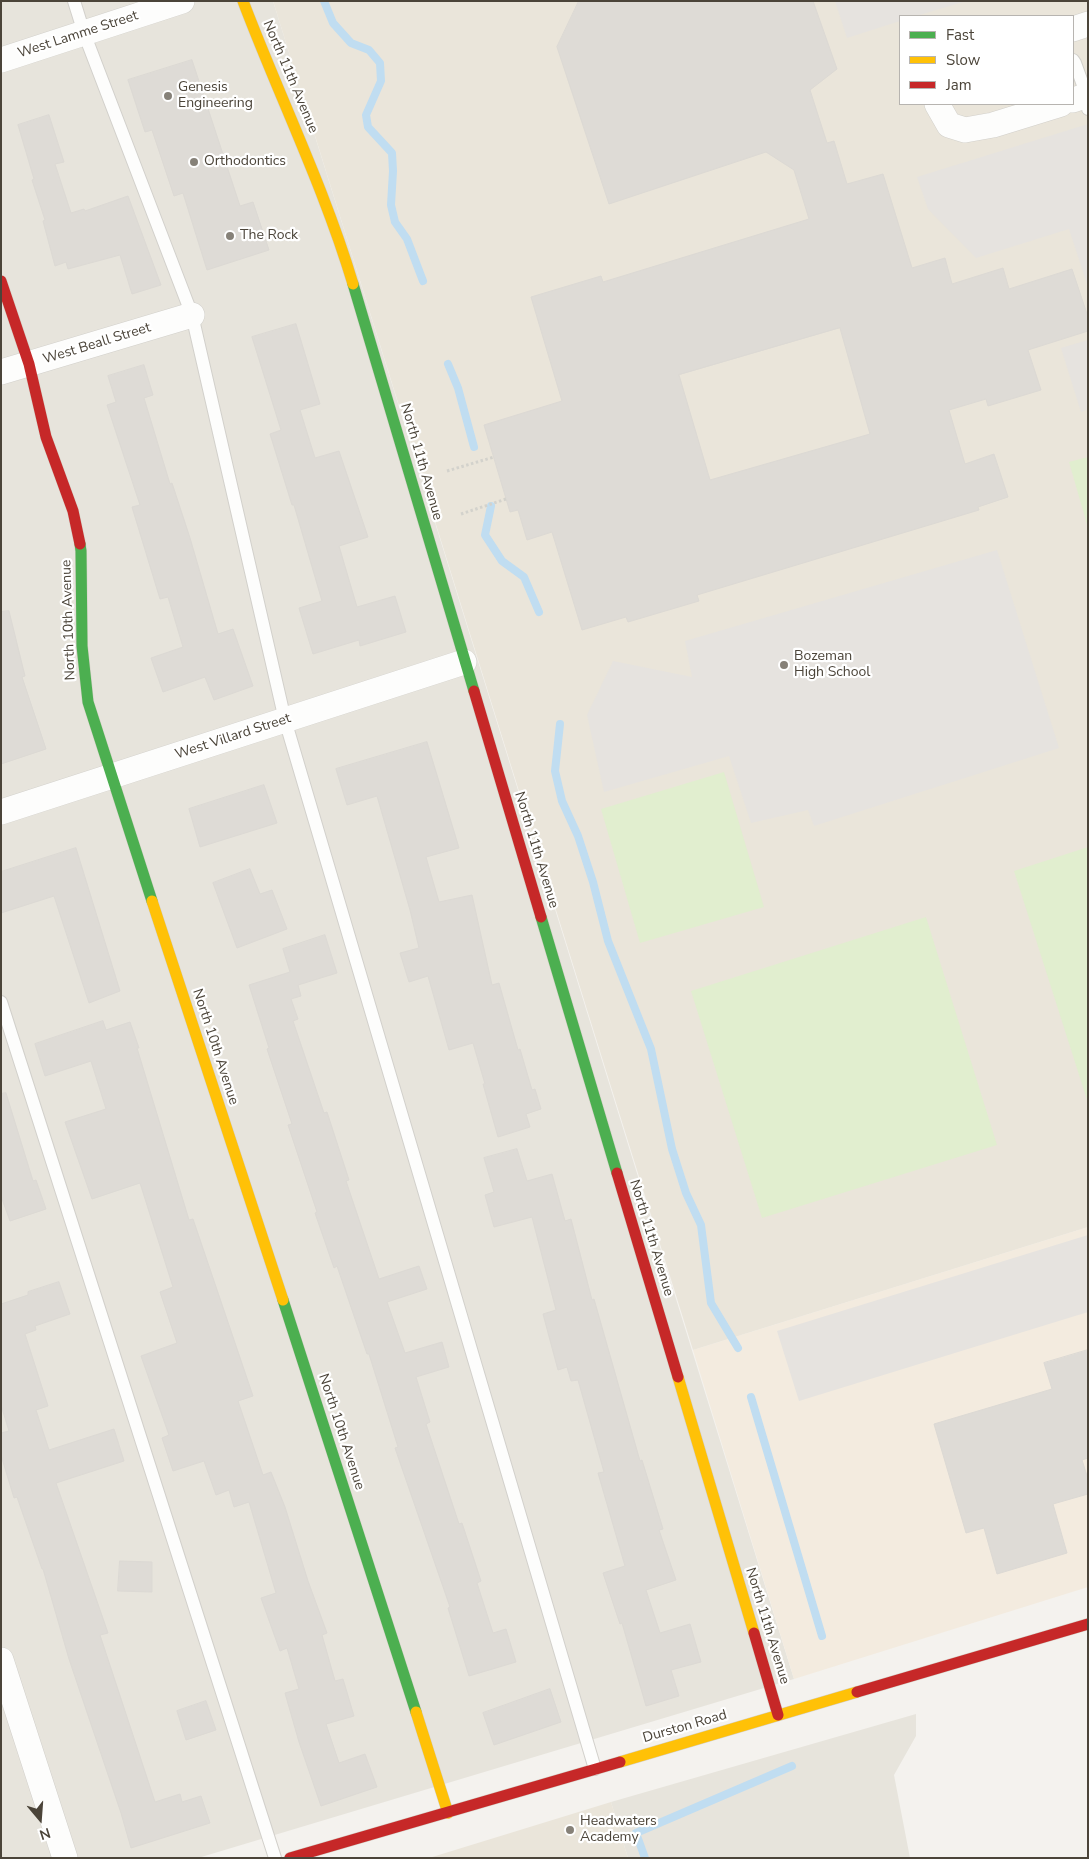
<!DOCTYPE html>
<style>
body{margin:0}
#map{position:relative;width:1089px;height:1859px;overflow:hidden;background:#f4f2ee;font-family:"Nunito Sans",sans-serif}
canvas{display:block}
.frame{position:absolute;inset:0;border:2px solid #4b4439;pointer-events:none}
.legend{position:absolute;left:899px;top:15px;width:175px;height:90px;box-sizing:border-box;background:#fff;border:1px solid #b7b4b0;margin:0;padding:6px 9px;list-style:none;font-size:15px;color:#4b4439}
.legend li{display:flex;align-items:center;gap:10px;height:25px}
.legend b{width:25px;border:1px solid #b7b4b0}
.north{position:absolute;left:15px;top:1794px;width:50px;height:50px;-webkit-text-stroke:4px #fff;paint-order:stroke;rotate:162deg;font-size:14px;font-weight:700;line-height:20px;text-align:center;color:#4b4439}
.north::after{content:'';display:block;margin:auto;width:18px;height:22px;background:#4b4439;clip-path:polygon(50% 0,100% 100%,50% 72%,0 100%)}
</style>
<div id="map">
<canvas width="1089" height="1859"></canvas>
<div class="frame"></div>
<ul class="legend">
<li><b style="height:6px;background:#4caf50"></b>Fast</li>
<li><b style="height:6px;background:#ffc107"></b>Slow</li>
<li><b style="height:6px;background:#c62828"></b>Jam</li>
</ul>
<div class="north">N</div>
</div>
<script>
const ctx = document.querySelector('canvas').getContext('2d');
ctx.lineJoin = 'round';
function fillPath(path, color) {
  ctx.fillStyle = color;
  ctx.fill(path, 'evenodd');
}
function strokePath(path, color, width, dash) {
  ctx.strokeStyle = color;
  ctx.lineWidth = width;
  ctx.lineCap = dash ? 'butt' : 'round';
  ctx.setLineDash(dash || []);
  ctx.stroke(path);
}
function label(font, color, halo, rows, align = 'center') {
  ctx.font = font + ' "Nunito Sans",sans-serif';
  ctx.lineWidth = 4.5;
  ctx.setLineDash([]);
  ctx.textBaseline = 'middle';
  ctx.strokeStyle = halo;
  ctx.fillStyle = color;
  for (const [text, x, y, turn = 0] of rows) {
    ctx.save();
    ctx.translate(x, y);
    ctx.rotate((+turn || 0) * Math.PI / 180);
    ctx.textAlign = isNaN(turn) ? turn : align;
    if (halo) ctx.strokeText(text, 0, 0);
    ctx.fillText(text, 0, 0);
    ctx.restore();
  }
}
fillPath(new Path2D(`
 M1 1H273L794 1679 198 1858H1Z
 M916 1714V1736L894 1775 910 1858H628L611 1802Z`), '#e7e4dc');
fillPath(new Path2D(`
 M1088 1227V1587L794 1679 693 1350Z`), '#f3ebdf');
fillPath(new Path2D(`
 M273 1H1088V1227L693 1350ZM900 16H1073V104H900Z
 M611 1802 628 1858H429Z`), '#eae5da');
fillPath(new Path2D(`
 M1088 457V528L1069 462Z
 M724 772 764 907 640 943 601 809Z
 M1088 847V1103L1014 871Z
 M926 917 997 1145 762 1218 691 991Z`), '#e1eecf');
fillPath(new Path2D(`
 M835 1H962L963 2 916 16H900V21L847 38Z
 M1088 124V287L1069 229 976 258 928 209 917 177Z
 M1088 340V409L1081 412 1061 348Z
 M997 550 1059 748 814 826 808 810 751 823 729 756 604 792 587 715 613 661 692 677 685 641Z
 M1088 1235V1312L799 1401 777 1331Z`), '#e6e3df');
strokePath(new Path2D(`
 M324 1 333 23 351 43 369 50 380 63 381 81 366 115 368 127 392 153 393 171 391 205 395 222 407 239 423 281
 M448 364 458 388 474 447
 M491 506 485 535 502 561 524 577 539 612
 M560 724 555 771 562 801 578 836 593 882 608 941 651 1049 672 1149 686 1193 701 1225 711 1303 738 1348
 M751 1397 822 1636
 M645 1858 636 1833 792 1766`), '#c0ddf1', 8);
const building = new Path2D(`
 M579 1H813L837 69 810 90 827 143 834 141 847 184 883 174 912 268 945 258 952 284 1003 268 1009 289 1072 269 1088 317V331L1028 350 1041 390 988 406 986 399 949 410 965 464 994 454 1008 497 978 507 979 510 697 595 699 601 628 622 626 617 582 630 552 532 527 540 518 510 510 512 484 425 562 401 531 297 601 276 603 282 809 219 794 170 766 152 609 204 557 47ZM840 328 870 434 710 480 679 375Z
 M192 60 240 206 253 202 269 250 207 270 183 193 174 196 152 130 145 132 128 80Z
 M49 115 64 162 55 164 71 213 84 209 85 211 128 196 161 285 132 294 120 255 68 269 66 262 55 266 43 221 45 220 32 180 34 179 18 125Z
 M296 324 320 404 300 410 315 458 339 451 368 537 339 546 357 607 395 596 406 632 360 646 359 640 313 654 299 608 322 601 294 505H292L270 434 281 430 252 337Z
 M144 365 153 395 144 398 170 484 172 483 190 538 218 634 233 629 253 686 214 700 205 677 163 692 151 658 183 647 168 597 160 599 132 507 140 505 107 405 116 402 108 376Z
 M9 611 25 676 22 677 46 749 1 764V612Z
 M427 742 459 848 426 857 439 902 472 895 492 985 499 983 518 1050 520 1049 532 1090 535 1089 541 1109 526 1114 530 1127 498 1137 483 1084H485L473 1043 449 1050 428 976 409 982 400 953 419 948 410 910 377 796 347 805 336 769Z
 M264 785 277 823 200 847 189 809Z
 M76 848 120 991 89 1003 54 896 1 913V872Z
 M250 869 260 894 272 890 287 929 237 948 213 883Z
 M325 935 337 973 298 985 301 996 291 999 298 1019 293 1021 324 1113 327 1112 349 1180 346 1181 379 1279 419 1266 427 1289 387 1302 405 1353 442 1342 449 1367 416 1377 430 1422 426 1424 459 1524 462 1523 481 1581 477 1583 493 1633 506 1629 516 1662 469 1676 448 1608 450 1607 395 1448 398 1447 369 1354H367L337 1266 334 1268 315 1213 317 1212 288 1125 292 1124 267 1049 269 1048 249 985 290 972 283 949Z
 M103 1021 106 1030 130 1022 139 1048H137L189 1220 193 1219 253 1396 238 1401 263 1475 271 1472 285 1507 308 1581 327 1633 322 1635 335 1681 343 1679 354 1716 326 1724 339 1763 365 1754 377 1787 321 1806 299 1742 285 1693 299 1689 287 1648 280 1651 261 1598 276 1593 249 1502 234 1507 229 1490 216 1495 204 1461 173 1471 162 1438 169 1435 141 1356 177 1343 160 1292 173 1287 140 1183 92 1199 65 1122 106 1109 91 1061 45 1076 35 1044Z
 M6 1093 33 1181 36 1180 46 1209 10 1221 1 1196V1094Z
 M517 1149 527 1181 552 1174 565 1221 571 1219 592 1300 594 1299 640 1461 642 1460 663 1529 659 1530 676 1580 646 1590 660 1633 690 1624 701 1662 671 1670 679 1696 646 1706 622 1623 620 1624 603 1573 625 1566 598 1473 604 1472 578 1380 571 1381 567 1367 558 1370 543 1314 556 1310 532 1217 494 1227 485 1195 494 1192 484 1158Z
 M59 1282 70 1314 35 1326 36 1330 25 1334 48 1406 36 1410 49 1450 114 1429 124 1461 56 1483 108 1633 100 1635 155 1802 180 1794 182 1802 201 1796 210 1823 131 1848 121 1813 69 1659 43 1569H42L17 1497 14 1498 1 1455V1433L9 1431 1 1405V1304L28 1295V1292Z
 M1088 1350V1458L1082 1460 1088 1479V1494L1053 1504 1067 1553 997 1574 984 1528 966 1533 934 1424 1052 1389 1044 1363Z
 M120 1561 152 1562V1592L118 1591Z
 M550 1689 561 1722 494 1745 483 1713Z
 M206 1701 216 1730 186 1740 177 1711Z`);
fillPath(building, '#dedbd6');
strokePath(building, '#dcd9d4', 1);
const lane = new Path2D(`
 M74 1 84 33 192 315 285 720 595 1769
 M1073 60 1075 63 1087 96 1088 109
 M1 1002 275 1858`);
const street = new Path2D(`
 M1073 29 1088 24
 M1 60 182 1
 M1073 100 1088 95
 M937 104 949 125 965 130 993 125 1061 104
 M1 372 192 315
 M1 812 464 662
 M1 1660 65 1858`);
const fast = new Path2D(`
 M353 284 474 691
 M80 544 81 551 82 646 88 702 152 901
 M541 917 617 1173
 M283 1300 416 1712`);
const slow = new Path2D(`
 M243 1C279 96 324 187 353 284
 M152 901 283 1300
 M678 1377 754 1633
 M416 1712 448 1813
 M620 1762 857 1692`);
const jam = new Path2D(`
 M1 281 29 364 46 437 73 511 80 544
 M474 691 541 917
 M617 1173 678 1377
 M754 1633 778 1715
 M857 1692 1088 1624
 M290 1858 620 1762`);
strokePath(lane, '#d2d0cb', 14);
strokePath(street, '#d2d0cb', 26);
strokePath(fast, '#d3cfc5', 12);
strokePath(slow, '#d3cfc5', 12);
strokePath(jam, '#d3cfc5', 12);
strokePath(new Path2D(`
 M447 471 494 457
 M461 514 506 499`), '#d3d2cc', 3, [2.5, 2.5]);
strokePath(lane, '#fdfdfc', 12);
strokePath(street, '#fdfdfc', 25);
strokePath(fast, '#4caf50', 11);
strokePath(slow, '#ffc107', 11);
strokePath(jam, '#c62828', 11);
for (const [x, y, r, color] of [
 [168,96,5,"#868178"],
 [194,162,5,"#868178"],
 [230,236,5,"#868178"],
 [784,665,5,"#868178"],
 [570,1830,5,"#868178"]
]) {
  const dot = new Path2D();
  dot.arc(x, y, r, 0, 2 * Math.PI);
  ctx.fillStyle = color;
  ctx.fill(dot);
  strokePath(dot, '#fff', 2);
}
label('14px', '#4b4439', '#fff', [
 ["West Lamme Street",78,35,-18],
 ["North 11th Avenue",290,77,67],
 ["West Beall Street",97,344,-17],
 ["North 11th Avenue",421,462,74],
 ["North 10th Avenue",69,620,-92],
 ["West Villard Street",233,737,-18],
 ["North 11th Avenue",536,850,73],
 ["North 10th Avenue",215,1047,72],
 ["North 11th Avenue",651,1238,73],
 ["North 10th Avenue",341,1432,72],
 ["North 11th Avenue",767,1626,73],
 ["Durston Road",685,1727,-16]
]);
label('14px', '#4b4439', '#fff', [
 ["Genesis",178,88],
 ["Engineering",178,104],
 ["Orthodontics",204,162],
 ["The Rock",240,236],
 ["Bozeman",794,657],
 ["High School",794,673],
 ["Headwaters",580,1822],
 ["Academy",580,1838]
], 'left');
</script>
